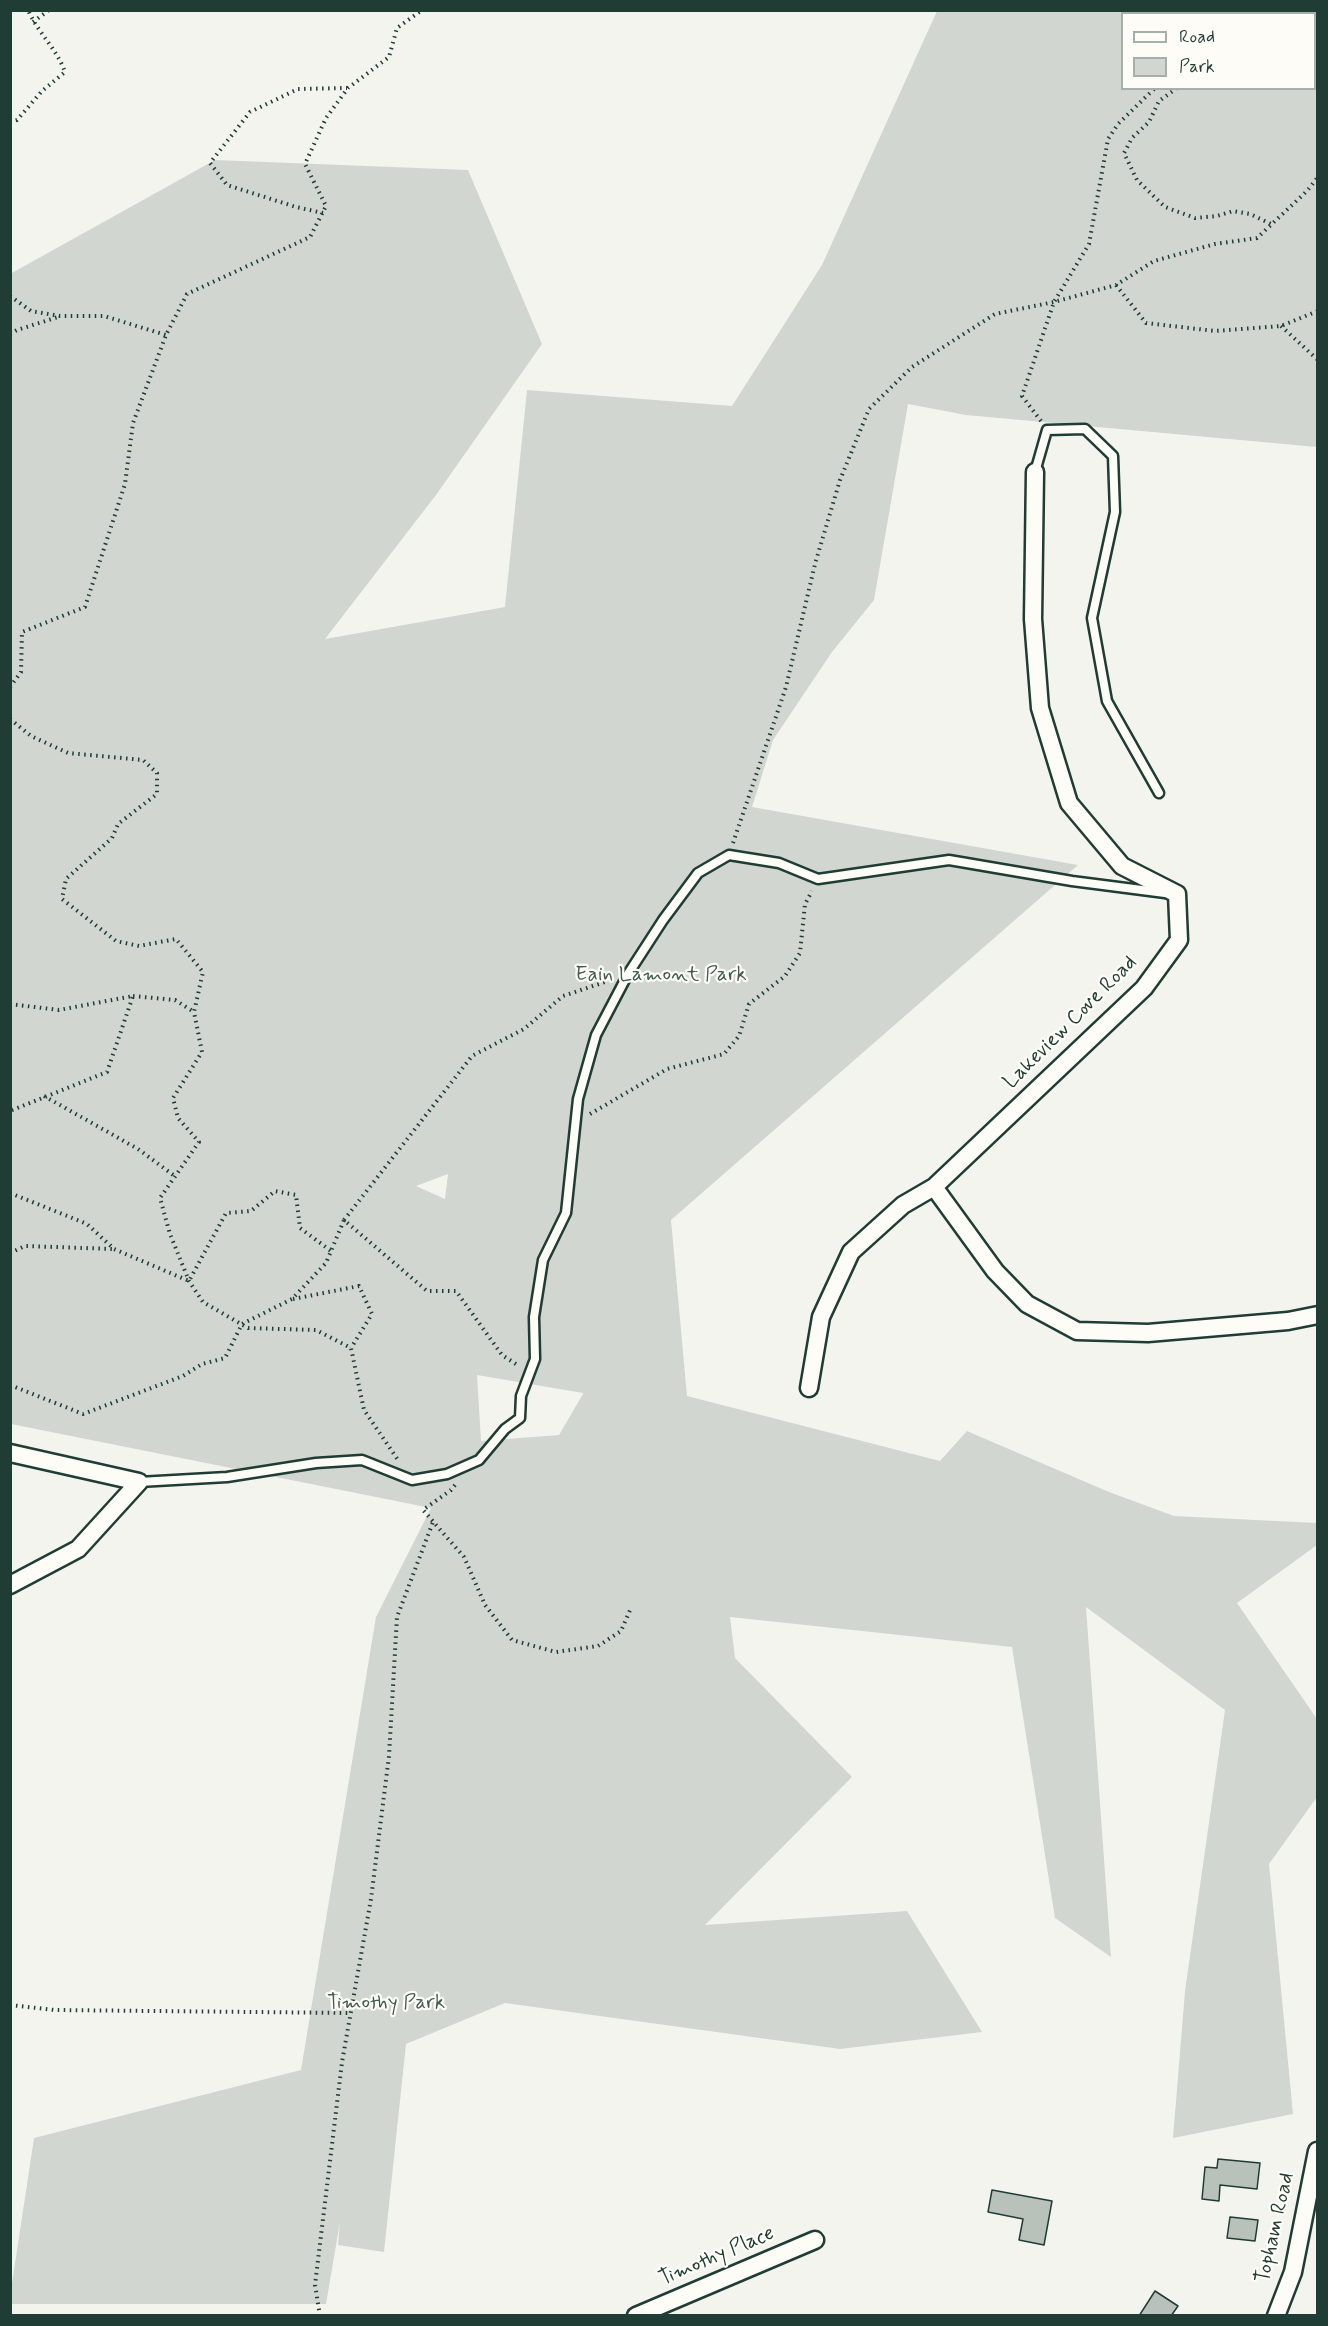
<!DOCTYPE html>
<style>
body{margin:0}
#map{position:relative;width:1328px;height:2326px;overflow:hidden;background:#f4f4ef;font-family:Mynerve,sans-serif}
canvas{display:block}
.frame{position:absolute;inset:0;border:12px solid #1f3d34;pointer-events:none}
.legend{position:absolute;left:1121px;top:12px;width:195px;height:78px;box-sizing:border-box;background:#fdfcf7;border:2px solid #a4b0a9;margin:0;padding:8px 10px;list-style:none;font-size:18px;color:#1f3d34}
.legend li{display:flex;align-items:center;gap:12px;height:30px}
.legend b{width:30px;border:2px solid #a4b0a9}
</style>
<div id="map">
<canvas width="1328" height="2326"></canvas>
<div class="frame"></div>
<ul class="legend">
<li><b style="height:8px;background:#fdfcf7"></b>Road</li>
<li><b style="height:16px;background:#d1d6d1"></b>Park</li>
</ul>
</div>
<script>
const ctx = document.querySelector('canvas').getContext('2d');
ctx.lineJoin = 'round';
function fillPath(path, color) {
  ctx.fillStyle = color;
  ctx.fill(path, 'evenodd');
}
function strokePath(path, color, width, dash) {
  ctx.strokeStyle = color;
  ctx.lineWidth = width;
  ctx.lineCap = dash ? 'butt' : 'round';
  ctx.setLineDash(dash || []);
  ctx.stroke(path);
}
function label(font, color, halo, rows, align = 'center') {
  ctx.font = font + ' Mynerve,sans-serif';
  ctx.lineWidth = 4.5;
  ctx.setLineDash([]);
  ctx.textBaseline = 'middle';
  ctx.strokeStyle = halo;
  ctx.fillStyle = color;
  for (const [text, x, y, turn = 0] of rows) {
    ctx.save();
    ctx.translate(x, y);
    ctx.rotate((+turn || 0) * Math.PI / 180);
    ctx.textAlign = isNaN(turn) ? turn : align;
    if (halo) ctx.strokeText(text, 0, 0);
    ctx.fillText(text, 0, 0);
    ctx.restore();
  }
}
fillPath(new Path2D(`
 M937 11H1317V447L966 415 908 404 874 600 832 652 773 740 752 807 1078 865 671 1220 687 1396 940 1461 967 1431 1109 1492 1174 1516 1317 1523V1545L1237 1603 1317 1719V1797L1269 1864 1293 2114 1173 2138 1185 1991 1225 1710 1086 1607 1111 1957 1055 1918 1012 1647 730 1617 735 1658 852 1777 705 1925 907 1911 982 2032 840 2049 505 2003 406 2044 384 2252 338 2245 340 2222 326 2304H11V2290L34 2138 301 2070 376 1617 431 1508 11 1424 10 274 215 160 468 170 542 344 436 495 325 639 505 607 527 390 732 406 822 265ZM1122 14H1314V88H1122ZM448 1174 445 1199 416 1186ZM477 1375 583 1393V1394L559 1435 481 1441Z`), '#d1d6d1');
const building = new Path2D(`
 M1218 2159 1260 2163 1257 2189 1220 2185 1219 2201 1202 2199 1205 2167 1217 2168Z
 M992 2190 1052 2201 1044 2245 1019 2240 1023 2219 988 2212Z
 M1230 2217 1258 2220 1255 2241 1227 2238Z
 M1155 2291 1178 2306 1171 2316H1139Z`);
fillPath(building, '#b9c1bb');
strokePath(building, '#1f3d34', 1.5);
const service = new Path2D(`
 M1035 472 1047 430 1085 429 1113 456 1115 512 1092 618 1107 701 1159 793
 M139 1482 227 1477 316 1463 362 1460 412 1480 447 1474 479 1460 505 1429 520 1418 521 1396 535 1359 534 1317 543 1260 566 1213 578 1099 596 1035 628 974 663 920 698 873 729 855 779 863 818 879 949 860 1072 881 1165 893`);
const minor = new Path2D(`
 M1035 472 1033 619 1040 708 1069 803 1122 866 1177 894 1179 940 1144 988 934 1187 995 1271 1027 1304 1077 1331 1148 1333 1288 1321 1318 1315
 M809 1388 821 1317 851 1252 903 1205 934 1187
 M10 1453 139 1482 78 1549 10 1585
 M636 2316 815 2240
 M1276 2316 1293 2272 1317 2151`);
strokePath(service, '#1f3d34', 13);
strokePath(minor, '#1f3d34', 21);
strokePath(new Path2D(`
 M1181 10 1182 14
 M1165 14V10
 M33 22 49 10
 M1177 88 1159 101 1149 122 1132 138 1124 153 1137 180 1165 207 1195 218 1217 216 1233 211 1250 214 1271 224
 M10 122 17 120 42 91 65 72C57 49 38 33 28 10
 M323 213 296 207 227 185 210 163 250 112 298 89 347 88
 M1116 285 1146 323 1215 331 1281 326 1318 311
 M10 296 31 311 60 316H104L166 335
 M1281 326 1318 360
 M10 334 17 330 58 317
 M1041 421 1022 396 1054 302 1089 244 1108 139 1118 124 1155 88
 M10 687 21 672 22 632 85 607 125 484 133 423 166 335 187 294 310 237 326 206 305 164 326 118 348 88 389 57 397 28 422 10
 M10 719 31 736 68 753 143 760 157 773V794L118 824 112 838 66 879 62 899 116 941 139 946 176 939 203 972 194 1012 202 1052 173 1098 178 1118 199 1142 160 1198 170 1234 189 1281 203 1302 248 1328 316 1330 351 1348 364 1410 398 1460
 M733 843 786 687 815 564 840 480 869 409 912 367 995 314 1054 302 1116 285 1154 261 1215 244 1257 238 1307 191 1318 177
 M133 996 175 1000 194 1012
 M10 1004 59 1010 133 996 107 1072 10 1111
 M44 1096 138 1149 176 1177
 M590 1114 667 1069 724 1054 739 1036 749 1004 785 976 800 953 805 904 812 891
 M10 1193 87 1224 114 1249 189 1281 226 1213 251 1211 275 1191 296 1195 300 1228 331 1251
 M344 1220 472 1056 524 1029 563 996 608 981
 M10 1253 25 1246 113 1249
 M293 1299 359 1286 372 1314 351 1348
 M10 1385 83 1414 183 1376 202 1364 225 1358 242 1324 292 1299 326 1263 344 1220 427 1291H456L502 1355 519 1366
 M455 1485 451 1490 423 1510 464 1557 485 1605 512 1640 556 1652 598 1646 621 1631 631 1608
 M10 2005 55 2010 351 2013
 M320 2316 315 2285 342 2062 371 1899 389 1756 397 1617 433 1522`), '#1f3d34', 4, [1.5, 4.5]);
strokePath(service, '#fdfcf7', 8);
strokePath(minor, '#fdfcf7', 16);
label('21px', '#435c53', '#fdfcf7', [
 ["Eain Lamont Park",661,976],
 ["Timothy Park",386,2004]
]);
label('21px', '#1f3d34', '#fdfcf7', [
 ["Lakeview Cove Road",1071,1023,-45],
 ["Topham Road",1276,2228,-77],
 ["Timothy Place",717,2257,-23]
]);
</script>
